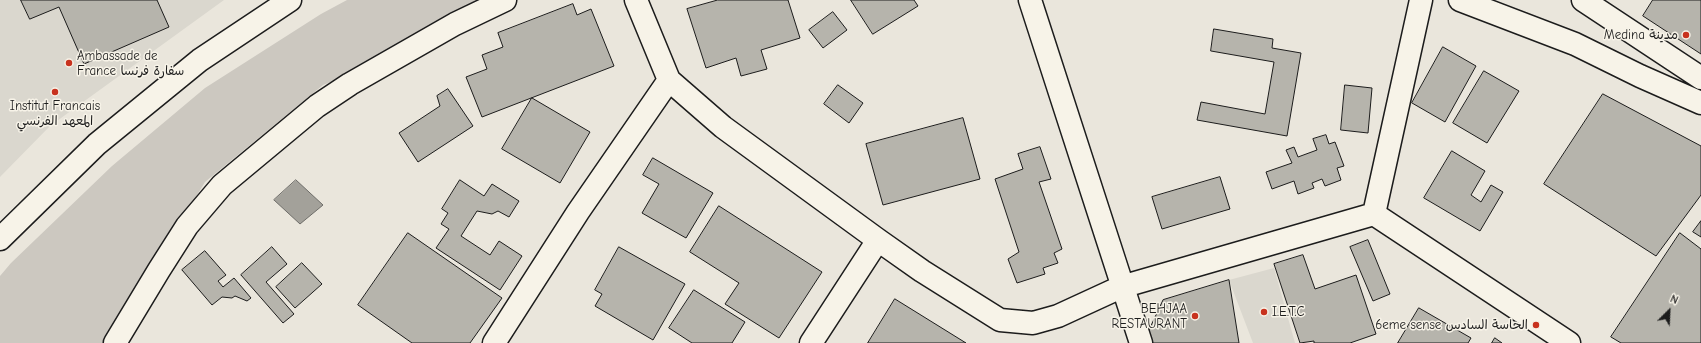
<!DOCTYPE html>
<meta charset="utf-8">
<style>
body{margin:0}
#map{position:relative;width:1701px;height:343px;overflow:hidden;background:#eae6dc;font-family:"Comic Neue",sans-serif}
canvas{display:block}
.north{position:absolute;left:1649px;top:291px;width:40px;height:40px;-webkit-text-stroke:3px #f7f3e8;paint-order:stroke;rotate:24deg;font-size:11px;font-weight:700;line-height:16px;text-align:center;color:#1c1c1c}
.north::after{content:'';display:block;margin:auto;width:14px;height:18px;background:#1c1c1c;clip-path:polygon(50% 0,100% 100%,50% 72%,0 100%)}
</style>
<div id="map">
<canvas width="1701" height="343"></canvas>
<div class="north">N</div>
</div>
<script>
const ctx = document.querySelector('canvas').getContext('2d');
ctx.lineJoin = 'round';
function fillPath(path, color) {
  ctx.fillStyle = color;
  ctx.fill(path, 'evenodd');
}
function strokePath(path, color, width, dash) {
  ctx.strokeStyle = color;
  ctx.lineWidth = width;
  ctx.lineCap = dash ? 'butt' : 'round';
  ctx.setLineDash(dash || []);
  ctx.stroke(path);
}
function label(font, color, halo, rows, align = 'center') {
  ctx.font = font + ' "Comic Neue","Playpen Sans Arabic",sans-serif';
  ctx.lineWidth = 3;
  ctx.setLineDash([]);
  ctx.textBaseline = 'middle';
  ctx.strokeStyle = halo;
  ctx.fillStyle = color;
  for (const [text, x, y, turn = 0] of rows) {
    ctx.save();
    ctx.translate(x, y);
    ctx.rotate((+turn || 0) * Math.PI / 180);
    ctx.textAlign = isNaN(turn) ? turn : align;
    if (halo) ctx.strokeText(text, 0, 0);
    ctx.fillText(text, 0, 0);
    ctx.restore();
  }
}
fillPath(new Path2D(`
 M0 0H224L50 126 0 177Z
 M1274 268 1295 343H1253L1229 280Z`), '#dad7ce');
fillPath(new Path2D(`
 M347 0H518L453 32 323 85 205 182 107 343H0V276L11 263 112 166 205 88 321 14Z`), '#ccc8c0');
const water = new Path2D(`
 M296 180 323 205 300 224 274 200Z`);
fillPath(water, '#a3a19a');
strokePath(water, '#6d6c68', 1);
const building = new Path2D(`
 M21 0H157L169 27 84 64 59 7 30 19Z
 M718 0H788L800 38 761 50 767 69 741 76 736 58 706 68 687 9Z
 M851 0H914L918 6 873 34Z
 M1653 0H1701V54L1643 16Z
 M573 4 577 15 591 9 614 66 482 117 466 77 487 69 482 55 503 47 498 33Z
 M833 12 847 30 823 48 809 30Z
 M1214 29 1273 39 1272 48 1301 53 1287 136 1197 120 1201 102 1265 114 1274 62 1211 51Z
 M1443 47 1476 66 1445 122 1412 103Z
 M1484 71 1519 91 1487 143 1453 123Z
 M838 85 863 103 849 123 824 104Z
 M1345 85 1372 88 1368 133 1341 130Z
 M448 89 473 126 418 162 399 133 440 106 437 96Z
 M1603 94 1701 146V195L1656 256 1544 184Z
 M532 98 590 132 560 183 502 149Z
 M963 118 980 179 883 205 866 144Z
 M1326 135 1329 144 1335 142 1344 166 1337 168 1341 180 1325 186 1322 179 1312 183 1314 188 1298 194 1294 181 1272 189 1266 172 1292 163 1286 150 1294 147 1298 157 1317 150 1313 139Z
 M1040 147 1051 179 1039 182 1062 249 1054 253 1058 263 1043 268 1045 274 1017 283 1008 259 1019 252 995 179 1023 169 1018 154Z
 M1452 151 1485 171 1471 195 1481 202 1491 185 1503 192 1480 231 1424 198Z
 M653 158 713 193 686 238 642 213 659 184 643 175Z
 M1220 177 1230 209 1162 229 1152 197Z
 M460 180 484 196 492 184 519 201 509 217 498 211 492 214 477 211 461 236 490 255 499 241 522 256 500 290 436 248 449 229 441 224 448 213 442 209Z
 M719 206 822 272 779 338 725 304 739 283 690 252Z
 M1701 221V237L1693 232Z
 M408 233 502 298 470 343H412L358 305Z
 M1680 233 1701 249V343H1621L1611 337Z
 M1368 240 1390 294 1373 301 1350 247Z
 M272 247 287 264 266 282 294 314 283 323 241 275Z
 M619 247 685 284 653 340 595 306 602 294 595 290Z
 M205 251 226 275 218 281 223 287 234 278 251 298 247 301 235 296 232 298 222 297 212 305 182 270Z
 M1303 255 1315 289 1356 275 1376 334 1350 343H1314V341L1300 343 1274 264Z
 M302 263 322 284 295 308 276 287Z
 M1229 280 1239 343H1152L1148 332 1163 300Z
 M694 290 745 322 732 343H692L669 328Z
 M895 299 966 343H868Z
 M1419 308 1471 338 1468 343H1398Z
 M1495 338 1502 343H1492Z`);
fillPath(building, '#b6b4ac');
strokePath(building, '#1c1c1c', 1);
const minor = new Path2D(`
 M636 0 669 80 723 127 878 240 922 271 1000 320 1033 323 1058 316 1121 287 1374 214 1569 343
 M1030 0 1141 343
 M1460 0 1575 44 1640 76 1701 103
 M1583 0 1701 78
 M1374 214 1421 0
 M0 239 97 144 200 60 290 0
 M115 343 159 270 187 226 222 185 317 106 350 84 455 24 505 0
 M494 343 578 212 669 80
 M811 343 878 240`);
strokePath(minor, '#1c1c1c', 25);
strokePath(minor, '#f7f3e8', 22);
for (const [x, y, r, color] of [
 [1686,35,4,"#c8321e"],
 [69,63,4,"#c8321e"],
 [55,92,4,"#c8321e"],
 [1264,312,4,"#c8321e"],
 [1195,316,4,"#c8321e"],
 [1536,325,4,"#c8321e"]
]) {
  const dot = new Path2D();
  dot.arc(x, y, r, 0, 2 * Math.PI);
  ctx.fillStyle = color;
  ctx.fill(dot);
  strokePath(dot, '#f7f3e8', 1.5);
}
label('13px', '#1c1c1c', '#f7f3e8', [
 ["Medina مدينة",1678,35],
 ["Ambassade de",77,56,"left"],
 ["France سفارة فرنسا",77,71,"left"],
 ["Institut Francais",55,106,"center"],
 ["المعهد الفرنسي",55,121,"center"],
 ["BEHJAA",1187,309],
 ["RESTAURANT",1187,324],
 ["I.E.T.C",1272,312,"left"],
 ["6eme sense الحاسة السادس",1528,325]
], 'right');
</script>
